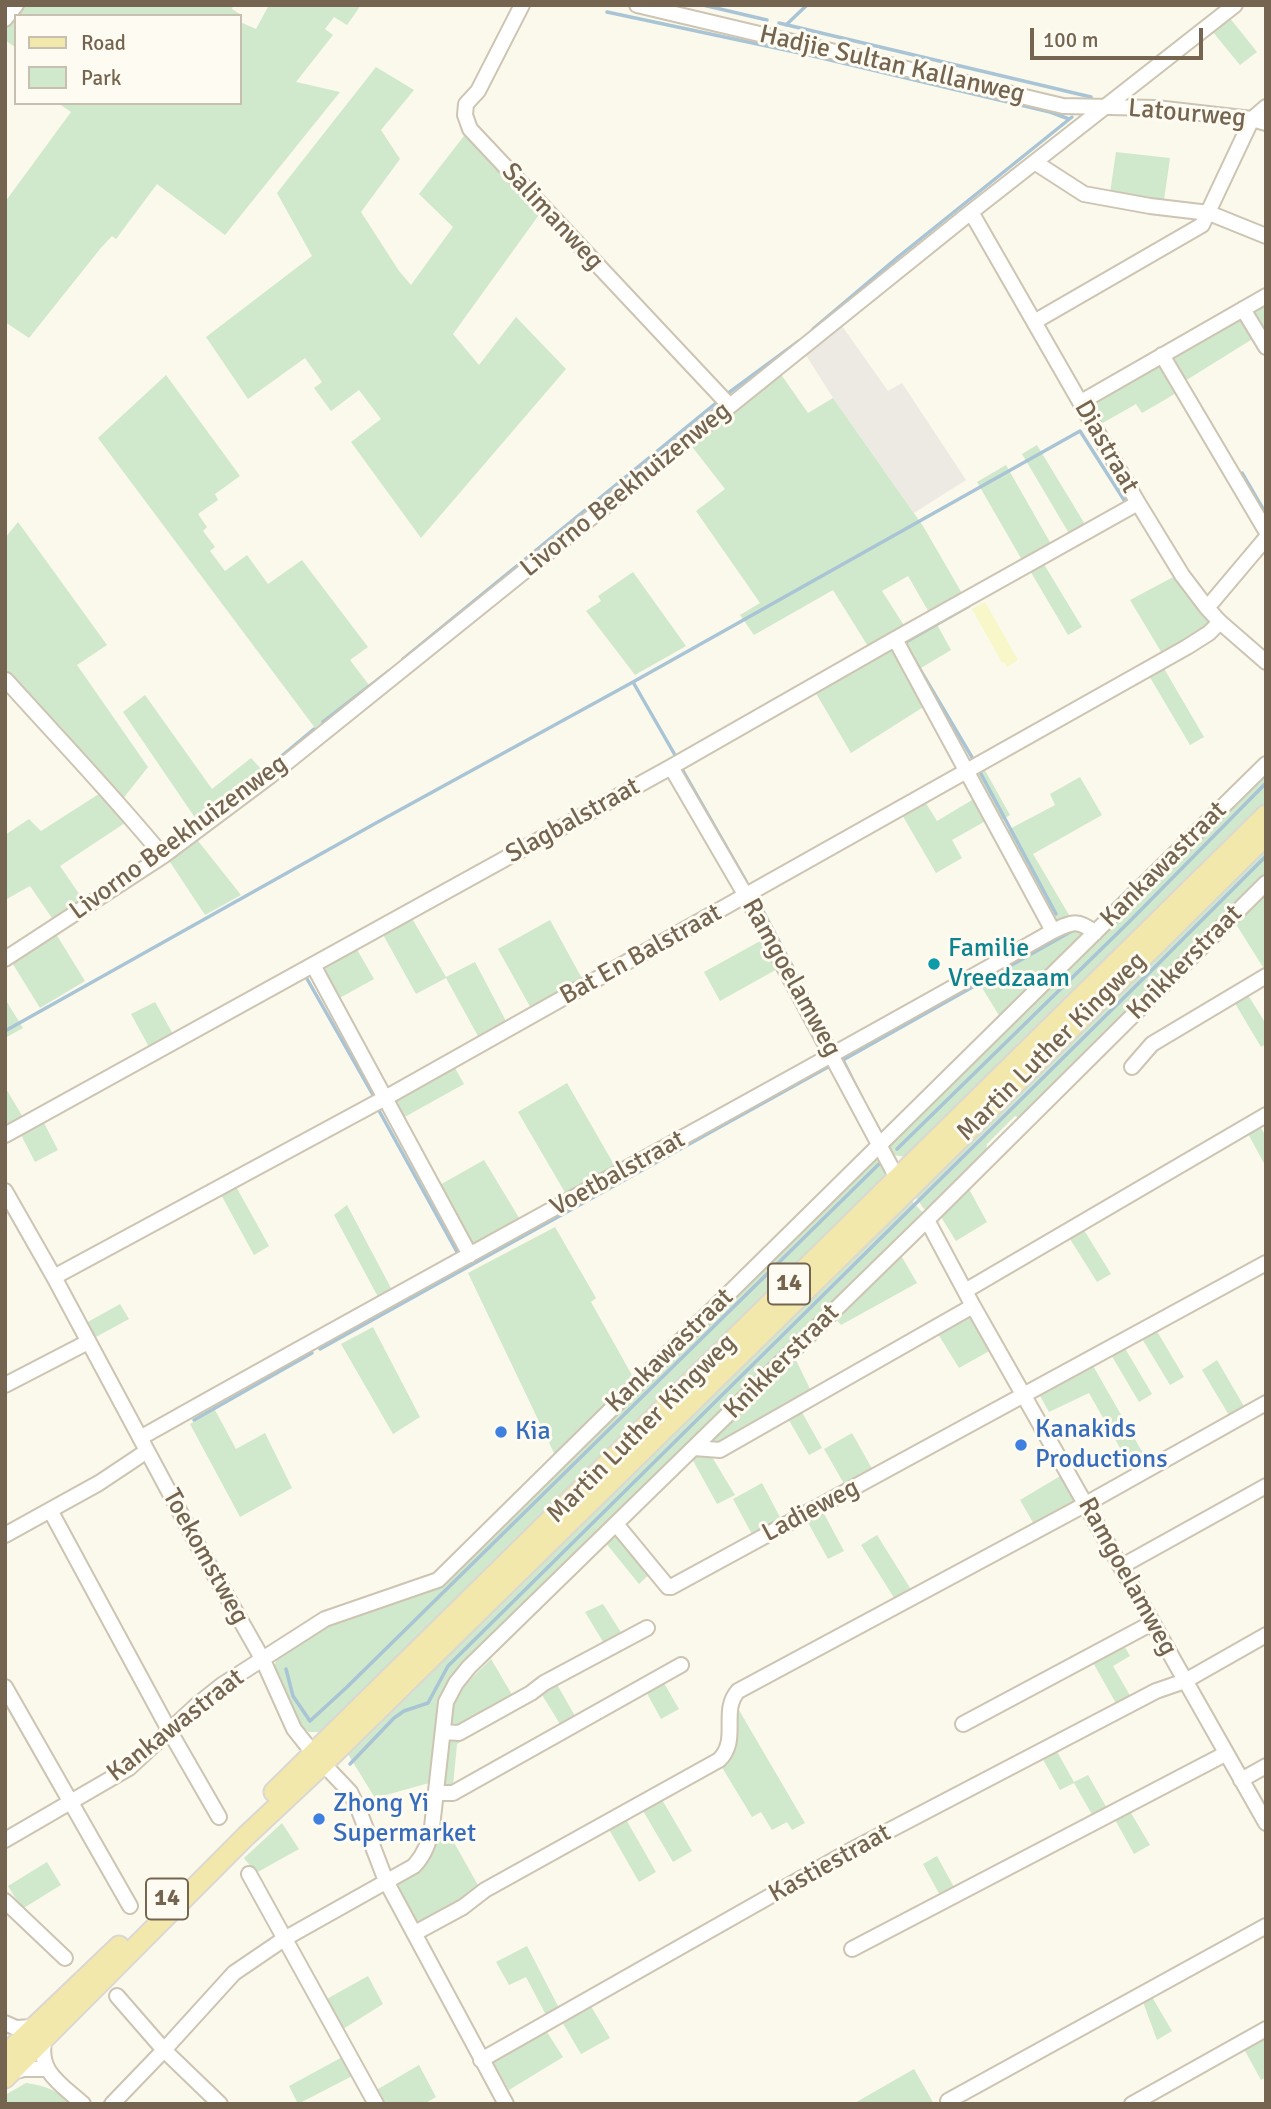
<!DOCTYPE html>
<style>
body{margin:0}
#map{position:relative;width:1271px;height:2109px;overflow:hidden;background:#fbf9ec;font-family:Signika,sans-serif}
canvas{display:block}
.frame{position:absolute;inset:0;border:7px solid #756550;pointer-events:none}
.legend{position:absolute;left:14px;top:14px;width:228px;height:91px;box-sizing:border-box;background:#fefcf2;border:2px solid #c7c0b1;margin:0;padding:9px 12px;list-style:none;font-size:21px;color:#756550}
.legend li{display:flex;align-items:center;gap:14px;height:35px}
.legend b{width:35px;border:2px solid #c7c0b1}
.scale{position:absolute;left:1030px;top:28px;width:173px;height:32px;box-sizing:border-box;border:4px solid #756550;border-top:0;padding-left:9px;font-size:21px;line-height:24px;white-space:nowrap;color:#756550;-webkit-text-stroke:5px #fefcf2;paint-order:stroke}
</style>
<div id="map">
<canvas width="1271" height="2109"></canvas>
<div class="frame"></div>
<ul class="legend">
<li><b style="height:9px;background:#f3e8ab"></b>Road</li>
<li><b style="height:19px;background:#d0e8cb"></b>Park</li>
</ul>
<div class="scale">100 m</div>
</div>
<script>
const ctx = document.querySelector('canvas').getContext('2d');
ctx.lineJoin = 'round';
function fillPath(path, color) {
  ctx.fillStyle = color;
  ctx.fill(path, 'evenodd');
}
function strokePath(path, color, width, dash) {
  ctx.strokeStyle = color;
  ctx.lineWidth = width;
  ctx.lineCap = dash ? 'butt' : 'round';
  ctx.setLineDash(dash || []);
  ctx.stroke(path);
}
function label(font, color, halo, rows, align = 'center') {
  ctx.font = font + ' Signika,sans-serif';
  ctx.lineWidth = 6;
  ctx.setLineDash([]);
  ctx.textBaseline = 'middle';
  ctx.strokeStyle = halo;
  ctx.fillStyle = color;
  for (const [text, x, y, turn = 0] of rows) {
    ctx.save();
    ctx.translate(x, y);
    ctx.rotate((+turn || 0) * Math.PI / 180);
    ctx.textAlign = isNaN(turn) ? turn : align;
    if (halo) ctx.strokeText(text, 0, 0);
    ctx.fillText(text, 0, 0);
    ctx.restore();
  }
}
fillPath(new Path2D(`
 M840 323 888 391 902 383 966 480 914 513 833 398 804 352Z`), '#edeae4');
fillPath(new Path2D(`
 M22 5H233L232 9 240 14 239 16H16V48L5 40V26Z
 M269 5H361L347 25 334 17 325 29 333 35 296 82 340 92 225 235 157 184 116 239 112 236 100 249 29 338 5 322V202L71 112 58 103H240V22L256 29Z
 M1229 17 1257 52 1240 65 1212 31Z
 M376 67 414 90 381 130 400 159 361 212 399 271 411 285 453 227 419 194 467 132 541 212 453 334 479 365 516 317 566 369 421 538 351 442 381 419 359 390 331 411 314 388 322 382 305 358 248 399 206 337 312 256 277 193Z
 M1116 152 1170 158 1164 200 1110 193Z
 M1266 300V333L1251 312Z
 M1240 317 1254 338 1185 381 1170 360 1172 356Z
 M1160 364 1178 392 1142 413 1136 404 1101 424 1090 406 1091 402Z
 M780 373 808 413 833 398 923 526 963 595 930 614 908 576 882 591 905 627 869 648 833 590 754 635 740 615 760 603 696 511 725 489 690 444Z
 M166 375 240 476 215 494 218 500 198 514 207 527 203 531 215 547 210 551 225 571 247 555 268 584 302 560 368 647 350 660 372 689 318 732 98 438Z
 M1037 445 1086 526 1070 535 1022 454Z
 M1006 465 1051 544 1022 560 977 482Z
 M18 522 107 645 77 665 148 767 122 800 5 672V538Z
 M1042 561 1082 627 1068 635 1029 569Z
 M633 572 686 646 635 675 586 611 601 601 598 596Z
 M1177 575 1211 621 1209 626 1163 655 1130 600Z
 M935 621 951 650 916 671 903 639Z
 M894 648 928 704 851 753 814 690Z
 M1162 665 1204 737 1190 745 1148 674Z
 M145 695 212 789 251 758 261 769 262 774 200 825 123 712Z
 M982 765 1010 815 998 822 973 772Z
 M1266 771V805L1253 819 907 1157 893 1155 888 1147Z
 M1080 777 1102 815 1033 854 1072 920 1056 923 1004 832 1055 805 1050 794Z
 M102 792 128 821 60 866 84 901 54 921 30 886 5 900V835L29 819 41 831Z
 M977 797 989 819 952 840 962 858 936 873 901 813 924 800 937 821Z
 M195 837 241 895 205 915 168 859Z
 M1266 844V879L1020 1119 1015 1116 987 1144 986 1152 929 1210 924 1209 914 1195Z
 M1265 891 1266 893V972L1234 921Z
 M410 915 446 977 475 962 507 1023 479 1038 446 978 416 994 381 931Z
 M550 920 585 984 533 1012 498 949Z
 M1074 926 1085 933 1000 1017 976 978Z
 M56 934 85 981 40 1008 11 961Z
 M762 940 779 968 720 1001 704 972Z
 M355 946 374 979 336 1000 320 967Z
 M1246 992 1266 1024V1044L1261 1047 1233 1000Z
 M5 999 23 1028 5 1038Z
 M155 1002 173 1034 149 1047 131 1014Z
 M454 1066 464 1084 401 1119 394 1102 395 1097Z
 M567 1083 616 1168 567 1196 518 1112Z
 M5 1087 24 1119 8 1129 5 1125Z
 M42 1119 58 1150 35 1162 19 1131Z
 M1259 1124 1266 1137V1167L1246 1130Z
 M877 1155 890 1174 323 1732H309L297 1724 274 1668 277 1657 321 1626 417 1594Z
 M484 1160 521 1221 473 1247 438 1186Z
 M234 1183 269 1246 254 1255 219 1191Z
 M969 1189 987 1222 956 1241 941 1217Z
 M911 1200 925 1215 442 1700 429 1783 375 1798 346 1751 906 1201Z
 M347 1205 392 1290 378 1297 334 1215Z
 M555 1227 596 1298 591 1302 633 1377 555 1455 468 1273Z
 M1084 1230 1111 1274 1097 1282 1070 1239Z
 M899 1252 917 1283 841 1325 834 1317Z
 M120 1304 129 1319 94 1338 86 1323Z
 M971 1316 991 1350 959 1368 938 1334Z
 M373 1327 420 1417 393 1434 341 1344Z
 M1155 1328 1184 1377 1170 1385 1141 1337Z
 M1123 1345 1152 1394 1139 1402 1110 1353Z
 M794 1356 812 1393 719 1446 707 1444Z
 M1217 1360 1245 1408 1230 1417 1202 1370Z
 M1092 1364 1148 1462 1133 1471 1089 1393 1049 1412 1040 1396V1392Z
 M799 1407 822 1448 809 1455 786 1415Z
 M215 1410 236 1449 265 1433 292 1488 240 1517 190 1424Z
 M852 1433 875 1474 847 1489 824 1449Z
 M697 1451 709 1452 735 1495 717 1504 691 1457Z
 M1062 1475 1076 1502 1035 1526 1020 1500Z
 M762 1483 783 1523 754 1538 733 1499Z
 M822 1510 844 1551 828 1559 806 1519Z
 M617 1530 652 1572 639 1584 605 1542Z
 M877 1535 912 1591 896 1601 861 1545Z
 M603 1604 624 1637 605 1645 585 1612Z
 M1122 1642 1130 1656 1113 1666 1132 1699 1118 1707 1091 1659Z
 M491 1659 514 1698 456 1730 449 1728C454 1691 466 1684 491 1659Z
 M661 1678 679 1709 661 1719 644 1688Z
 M555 1681 575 1716 560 1724 539 1690Z
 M535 1694 537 1699 457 1744 453 1786 442 1787 447 1740Z
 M736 1705 805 1823 792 1830 787 1822 772 1830 761 1812 752 1817 720 1764Z
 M1055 1748 1074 1782 1088 1775 1108 1810 1094 1818 1074 1783 1060 1790 1041 1756Z
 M661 1798 692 1851 673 1862 642 1809Z
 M1128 1808 1150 1845 1134 1854 1113 1816Z
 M624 1816 656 1872 639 1882 607 1826Z
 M282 1823 299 1849 256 1873 244 1858Z
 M447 1830 479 1887 474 1893 419 1924 416 1923 399 1893 398 1882Z
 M937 1856 956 1891 942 1899 923 1864Z
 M47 1862 61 1885 22 1909 8 1886Z
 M527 1946 560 2010 547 2017 526 1977 509 1985 496 1962Z
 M368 1976 383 2004 340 2031 323 2001Z
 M1152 1997 1172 2031 1157 2040 1143 2002Z
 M589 2003 610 2038 581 2054 561 2020Z
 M545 2029 563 2057 509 2090 493 2062 495 2059Z
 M1266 2037V2077L1261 2080 1244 2049Z
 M346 2055 356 2074 298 2104 289 2086Z
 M419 2065 436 2097 424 2104H380L373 2092Z
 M914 2069 934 2104H853Z
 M26 2083C44 2085 60 2092 74 2104H5V2095Z`), '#d0e8cb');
fillPath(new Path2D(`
 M985 602 1018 660 1007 667 1004 662 1002 663 972 609Z`), '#f7f7ca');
strokePath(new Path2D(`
 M703 5 767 20
 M607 12 809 55 1050 112 1069 119
 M779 23 1091 97V100
 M786 25 807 5
 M813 329 898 257 1072 117
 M727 394 799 341
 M1242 473 1266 514
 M904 643 969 606
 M912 656 973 759
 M403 659 716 403
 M633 682 1080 431 1126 503
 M323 722 389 671
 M272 764 314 729
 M682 769 746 881
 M981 774 1056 914
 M218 805 257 775
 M756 898 832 1041
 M306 977 373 1095
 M5 1031 376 823 633 682 675 755
 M863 1100 843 1060 1072 931
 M377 1107 457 1252
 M897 1149 1129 922 1266 783
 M320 1349 828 1067
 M194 1420 312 1353
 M286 1669 293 1696 310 1721 347 1687 879 1164
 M350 1764 394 1718 404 1711 428 1703 448 1666 1158 964 1266 856`), '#a8c4d5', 3.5);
const minor = new Path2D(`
 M522 5 478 91 466 104 465 115 470 129 730 406
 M637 5 1063 106 1156 108 1252 119 1266 123
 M5 19 16 5
 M1036 163 1084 194 1150 206 1209 213 1266 236
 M971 212 1138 503 1182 575 1207 608 1220 622 1266 662
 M1243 309 1266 347
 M1034 322 1202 225 1252 119 1266 107
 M1162 355 1266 531
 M1081 402 1266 296
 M1207 608 1266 538
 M895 639 1053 931
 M6 680C59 739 113 795 163 856
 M671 767 746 896 897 1178 904 1184
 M5 959 163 856 270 776 971 212 1235 5
 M313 965 470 1255
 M1132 1067 1152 1044 1266 976
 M5 1135 671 767 895 639 1138 503
 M5 1191 54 1277 197 1544 263 1660 294 1729 313 1753 350 1792 358 1808 386 1881 506 2104
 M927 1220 973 1306 1266 1823
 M54 1277 387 1097 1187 647 1209 633 1220 622
 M965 1291 1266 1115
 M5 1385 88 1342
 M140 1438C443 1267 750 1103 1053 931 1072 922 1078 919 1095 933
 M694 1448 720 1450 973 1306
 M50 1510 169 1730 219 1817
 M616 1524 668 1587H671L1266 1263
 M5 1535 99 1483 147 1451
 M1122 1566 1266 1486
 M5 1687 130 1906
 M963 1724 1152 1623
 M444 1732 459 1733 531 1693 544 1683 647 1628
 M1241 1780 1266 1766
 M436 1793H453L681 1665
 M5 1840 129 1768 198 1704 222 1685 325 1619 438 1580 1266 764
 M249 1874 376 2104
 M5 1901 65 1958
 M415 1933 463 1907 485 1890 719 1760C740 1740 720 1711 738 1691L1086 1504 1266 1403
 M852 1949 1225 1754
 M117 1996 164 2050 220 2104
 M5 2023 16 2028 33 2027
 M45 2038C36 2071 61 2084 83 2104
 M481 2060 846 1853 1156 1691 1185 1681 1266 1635
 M12 2072 24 2069H46
 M948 2101 1266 1926
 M112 2104 164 2050 234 1973 284 1939 414 1866C425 1854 429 1842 432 1827L446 1702 456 1683 469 1667 927 1220 1266 883
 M1132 2104 1266 2029`);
const major = new Path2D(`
 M274 1792 1266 815
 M5 2055 119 1946
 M5 2078 246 1836 324 1763 909 1189 1266 835`);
strokePath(minor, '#cdc4b2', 18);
strokePath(major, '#dbd7d2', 23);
strokePath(minor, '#fff', 14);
strokePath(major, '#f3e8ab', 19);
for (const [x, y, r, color] of [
 [934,964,7,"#0f9aa8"],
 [501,1432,7,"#3f7fe0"],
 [1021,1445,7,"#3f7fe0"],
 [319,1819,7,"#3f7fe0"]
]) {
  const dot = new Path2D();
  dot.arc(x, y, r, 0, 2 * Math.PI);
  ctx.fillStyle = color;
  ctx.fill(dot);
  strokePath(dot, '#fefcf2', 2.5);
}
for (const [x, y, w] of [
 [789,1284,42],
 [167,1899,42]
]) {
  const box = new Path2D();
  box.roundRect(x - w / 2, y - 20.5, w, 41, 5);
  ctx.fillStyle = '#fefcf2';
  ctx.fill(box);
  strokePath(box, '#756550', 2);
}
label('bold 24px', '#756550', null, [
 ["14",789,1284],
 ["14",167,1899]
]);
label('26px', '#756550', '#fefcf2', [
 ["Hadjie Sultan Kallanweg",892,65,13],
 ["Latourweg",1187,114,5],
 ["Salimanweg",552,217,47],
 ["Diastraat",1106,447,60],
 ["Livorno Beekhuizenweg",626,490,-39],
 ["Slagbalstraat",573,821,-29],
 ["Livorno Beekhuizenweg",179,838,-36],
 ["Kankawastraat",1164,865,-45],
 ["Bat En Balstraat",641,955,-29],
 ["Knikkerstraat",1185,963,-45],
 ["Ramgoelamweg",791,978,61],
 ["Martin Luther Kingweg",1052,1047,-45],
 ["Voetbalstraat",618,1174,-29],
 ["Kankawastraat",670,1351,-44],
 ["Knikkerstraat",782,1362,-45],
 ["Martin Luther Kingweg",642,1429,-45],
 ["Ladieweg",811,1511,-28],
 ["Toekomstweg",205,1557,61],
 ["Ramgoelamweg",1127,1577,61],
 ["Kankawastraat",176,1726,-38],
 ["Kastiestraat",830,1864,-29]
]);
label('26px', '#0d838f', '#fefcf2', [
 ["Familie",948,949],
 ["Vreedzaam",948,979]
], 'left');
label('26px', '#366cbe', '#fefcf2', [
 ["Kanakids",1035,1430],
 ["Productions",1035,1460],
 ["Kia",515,1432],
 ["Zhong Yi",333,1804],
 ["Supermarket",333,1834]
], 'left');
</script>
